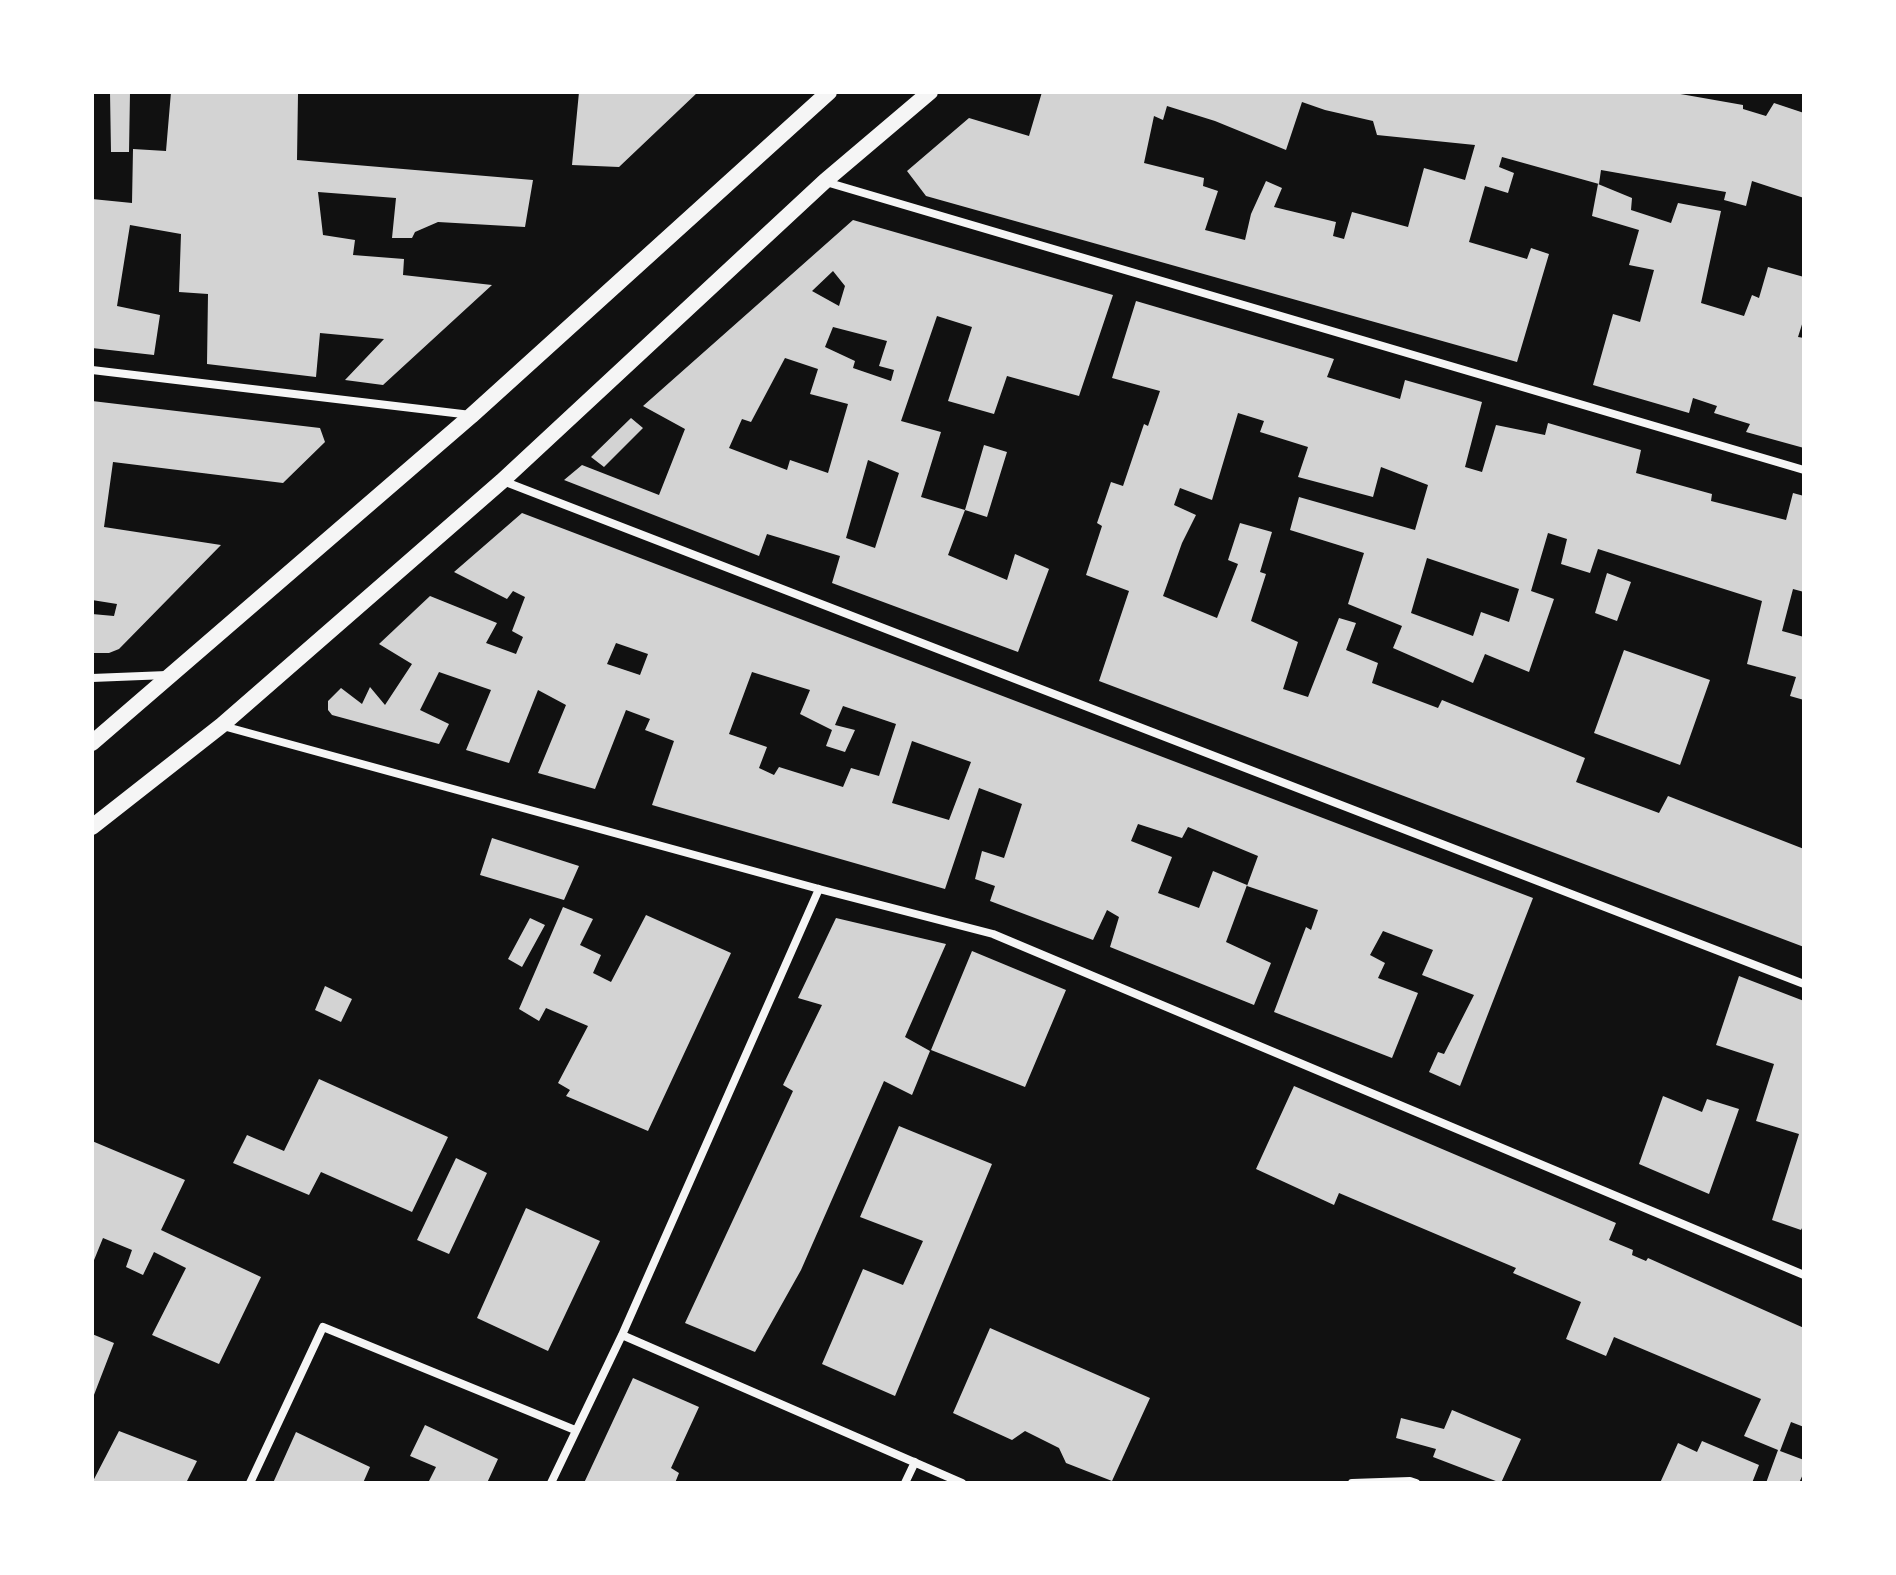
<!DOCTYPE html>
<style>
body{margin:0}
#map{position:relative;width:1896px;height:1575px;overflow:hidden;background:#111;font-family:"Space Grotesk",sans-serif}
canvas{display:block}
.frame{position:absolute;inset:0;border:94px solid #fff;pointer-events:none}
</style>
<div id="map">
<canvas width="1896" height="1575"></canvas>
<div class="frame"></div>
</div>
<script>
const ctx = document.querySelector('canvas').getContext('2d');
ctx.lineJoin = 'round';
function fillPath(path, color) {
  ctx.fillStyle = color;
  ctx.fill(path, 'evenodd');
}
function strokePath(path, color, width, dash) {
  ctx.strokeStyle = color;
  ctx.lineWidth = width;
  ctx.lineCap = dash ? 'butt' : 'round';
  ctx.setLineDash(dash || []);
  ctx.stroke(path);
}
fillPath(new Path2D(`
 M110 92H130L129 152H111Z
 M171 92 298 94 297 160 533 180 525 227 438 222 415 232 412 238H392L396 198 318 192 323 235 355 240 353 255 404 259 403 275 492 285 383 385 345 380 384 339 320 333 316 377 207 364 208 294 179 292 181 234 130 225 117 306 160 315 154 355 92 348V199L132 203 133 149 166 151Z
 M579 92H698L619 167 572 165Z
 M1042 92H1669L1743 105V109L1766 116 1774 103 1804 113V198L1752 181 1746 206 1724 200 1726 192 1601 170 1599 184 1502 157 1499 167 1514 173 1508 193 1485 186 1469 242 1527 259 1531 248 1549 254 1517 362 926 196 907 171 969 118 1029 136ZM1302 102 1325 110 1373 121 1377 135 1475 145 1465 180 1424 168 1408 227 1352 212 1344 239 1333 236 1336 222 1274 207 1282 188 1266 181 1251 214 1245 240 1205 230 1218 191 1203 186 1204 178 1144 163 1154 116 1163 120 1167 106 1215 121 1286 150Z
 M1598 184 1632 198 1631 210 1671 223 1678 203 1721 211 1701 303 1744 316 1752 295 1759 298 1768 267 1804 277V318L1798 337 1804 338V448L1746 432 1750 424 1714 413 1717 406 1693 398 1689 413 1593 385 1613 314 1640 322 1654 270 1629 265 1639 230 1592 216Z
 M853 220 1113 295 1079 396 1007 376 994 414 948 401 972 327 937 316 901 421 941 432 921 497 965 510 948 555 1007 580 1015 554 1049 569 1018 652 832 583 840 556 767 534 759 556 564 480 582 465 659 495 685 429 643 406ZM833 271 845 286 839 306 812 291ZM833 327 887 341 879 366 894 370 891 381 853 368 855 361 825 347ZM785 358 818 369 810 394 848 404 828 473 790 460 787 470 729 448 742 419 751 422ZM868 460 899 473 875 548 846 538Z
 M1136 301 1334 359 1327 377 1400 399 1405 380 1482 402 1465 467 1482 472 1496 425 1545 435 1548 423 1641 450 1636 473 1712 494 1711 501 1786 520 1793 493 1804 496V592L1793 589 1782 631 1804 637V700L1790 696 1796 677 1747 664 1762 601 1598 549 1590 573 1561 564 1567 539 1548 533 1531 591 1554 599 1529 672 1485 654 1473 683 1393 648 1402 626 1348 604 1364 553 1290 530 1299 497 1415 530 1428 485 1381 467 1373 497 1298 477 1308 447 1260 432 1264 421 1238 413 1212 500 1180 488 1174 505 1196 515 1182 543 1163 596 1217 618 1238 564 1228 560 1240 523 1272 532 1260 572 1266 574 1251 621 1298 642 1283 689 1308 697 1339 618 1356 623 1346 650 1378 663 1372 683 1438 708 1442 700 1585 758 1576 782 1659 813 1668 796 1804 849V947L1099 681 1129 591 1086 575 1102 526 1097 523 1111 482 1123 486 1144 424 1148 426 1160 391 1112 378ZM1427 558 1519 589 1509 622 1481 612 1473 636 1411 613Z
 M92 401 320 428 325 442 283 483 113 462 104 527 221 545 119 649 109 653H92V614L114 616 117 604 92 600Z
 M631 418 643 428 604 467 591 457Z
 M984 445 1007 452 987 517 965 510Z
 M522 513 1533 898 1460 1086 1429 1072 1438 1052 1444 1054 1474 995 1422 975 1433 950 1383 931 1370 955 1385 963 1378 978 1418 993 1392 1058 1274 1012 1306 927 1311 930 1318 910 1247 886 1258 856 1188 827 1182 838 1138 824 1131 841 1172 857 1158 893 1199 908 1213 871 1247 885 1226 942 1271 963 1254 1005 1110 947 1119 917 1107 910 1093 940 990 901 995 886 975 879 982 851 1004 858 1022 804 979 788 945 889 652 805 674 741 645 730 650 719 626 710 595 789 538 773 566 705 538 690 509 763 466 750 491 690 439 672 420 710 449 724 439 744 332 715 328 710V701L341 688 362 704 370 687 385 705 412 664 379 644 430 596 497 623 486 643 516 654 523 637 512 631 525 597 513 591 507 599 454 572ZM616 643 648 654 640 675 607 664ZM752 672 810 690 800 714 832 730 826 746 845 752 855 730 835 725 843 706 896 724 879 776 851 768 843 787 779 767 774 775 759 768 767 747 729 734ZM912 741 971 762 949 820 892 803Z
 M1607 573 1631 582 1617 621 1595 613Z
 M1624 650 1710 680 1680 765 1594 733Z
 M492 838 579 866 564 900 480 875Z
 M563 907 593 919 580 945 601 955 593 973 611 982 646 915 731 953 648 1131 566 1096 570 1090 558 1083 588 1026 546 1008 539 1021 519 1009Z
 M530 918 545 925 522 967 508 959Z
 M836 918 946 944 905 1037 930 1051 912 1095 884 1081 801 1270 755 1352 685 1323 793 1091 783 1085 822 1005 798 998Z
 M972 951 1066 990 1025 1087 931 1050Z
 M1739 976 1804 1001V1224L1801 1230 1772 1220 1799 1134 1756 1121 1774 1064 1716 1045Z
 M325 986 352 999 341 1022 315 1010Z
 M319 1079 448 1137 412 1212 321 1172 309 1195 233 1163 247 1135 284 1151Z
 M1294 1086 1616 1223 1609 1240 1633 1250 1632 1255 1646 1261 1648 1258 1804 1328V1427L1791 1422 1780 1451 1804 1460V1472L1799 1483H1766L1778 1450 1744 1436 1761 1399 1614 1337 1606 1356 1566 1339 1581 1302 1513 1273 1516 1268 1339 1193 1334 1205 1256 1169Z
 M1663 1096 1702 1112 1707 1099 1739 1109 1709 1194 1639 1164Z
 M899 1126 992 1164 895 1396 822 1364 863 1269 903 1285 923 1241 860 1217Z
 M92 1141 185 1180 161 1230 261 1277 219 1364 152 1335 186 1268 154 1252 143 1275 126 1267 132 1250 103 1238 92 1265Z
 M456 1158 487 1173 449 1254 417 1240Z
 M526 1208 600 1241 548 1351 477 1318Z
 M990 1328 1150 1398 1112 1481 1066 1463 1059 1448 1025 1431 1012 1440 953 1413Z
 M92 1334 114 1343 92 1400Z
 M633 1378 699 1407 671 1468 679 1473 675 1483H584Z
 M1452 1410 1521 1439 1501 1483 1433 1457 1436 1449 1396 1438 1401 1418 1444 1429Z
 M425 1425 498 1459 487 1483H428L436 1467 410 1456Z
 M119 1431 197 1461 186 1483H92Z
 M296 1432 370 1467 363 1483H273Z
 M1702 1441 1759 1465 1752 1483H1660L1678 1443 1697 1452Z`), '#d3d3d3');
strokePath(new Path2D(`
 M826 182 1804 470
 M92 370 471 415
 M503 481 1804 984
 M92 678 167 675
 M223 726 819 889 993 934 1804 1275
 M622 1335 962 1483
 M250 1483 323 1327 575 1430
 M551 1483 622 1335 819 889
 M905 1483 915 1462
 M1352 1483 1410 1481 1416 1483`), '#f5f5f5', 8);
strokePath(new Path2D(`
 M92 743 471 416 829 92
 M92 827 222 725 502 481 825 181 930 92`), '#f5f5f5', 16);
</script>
